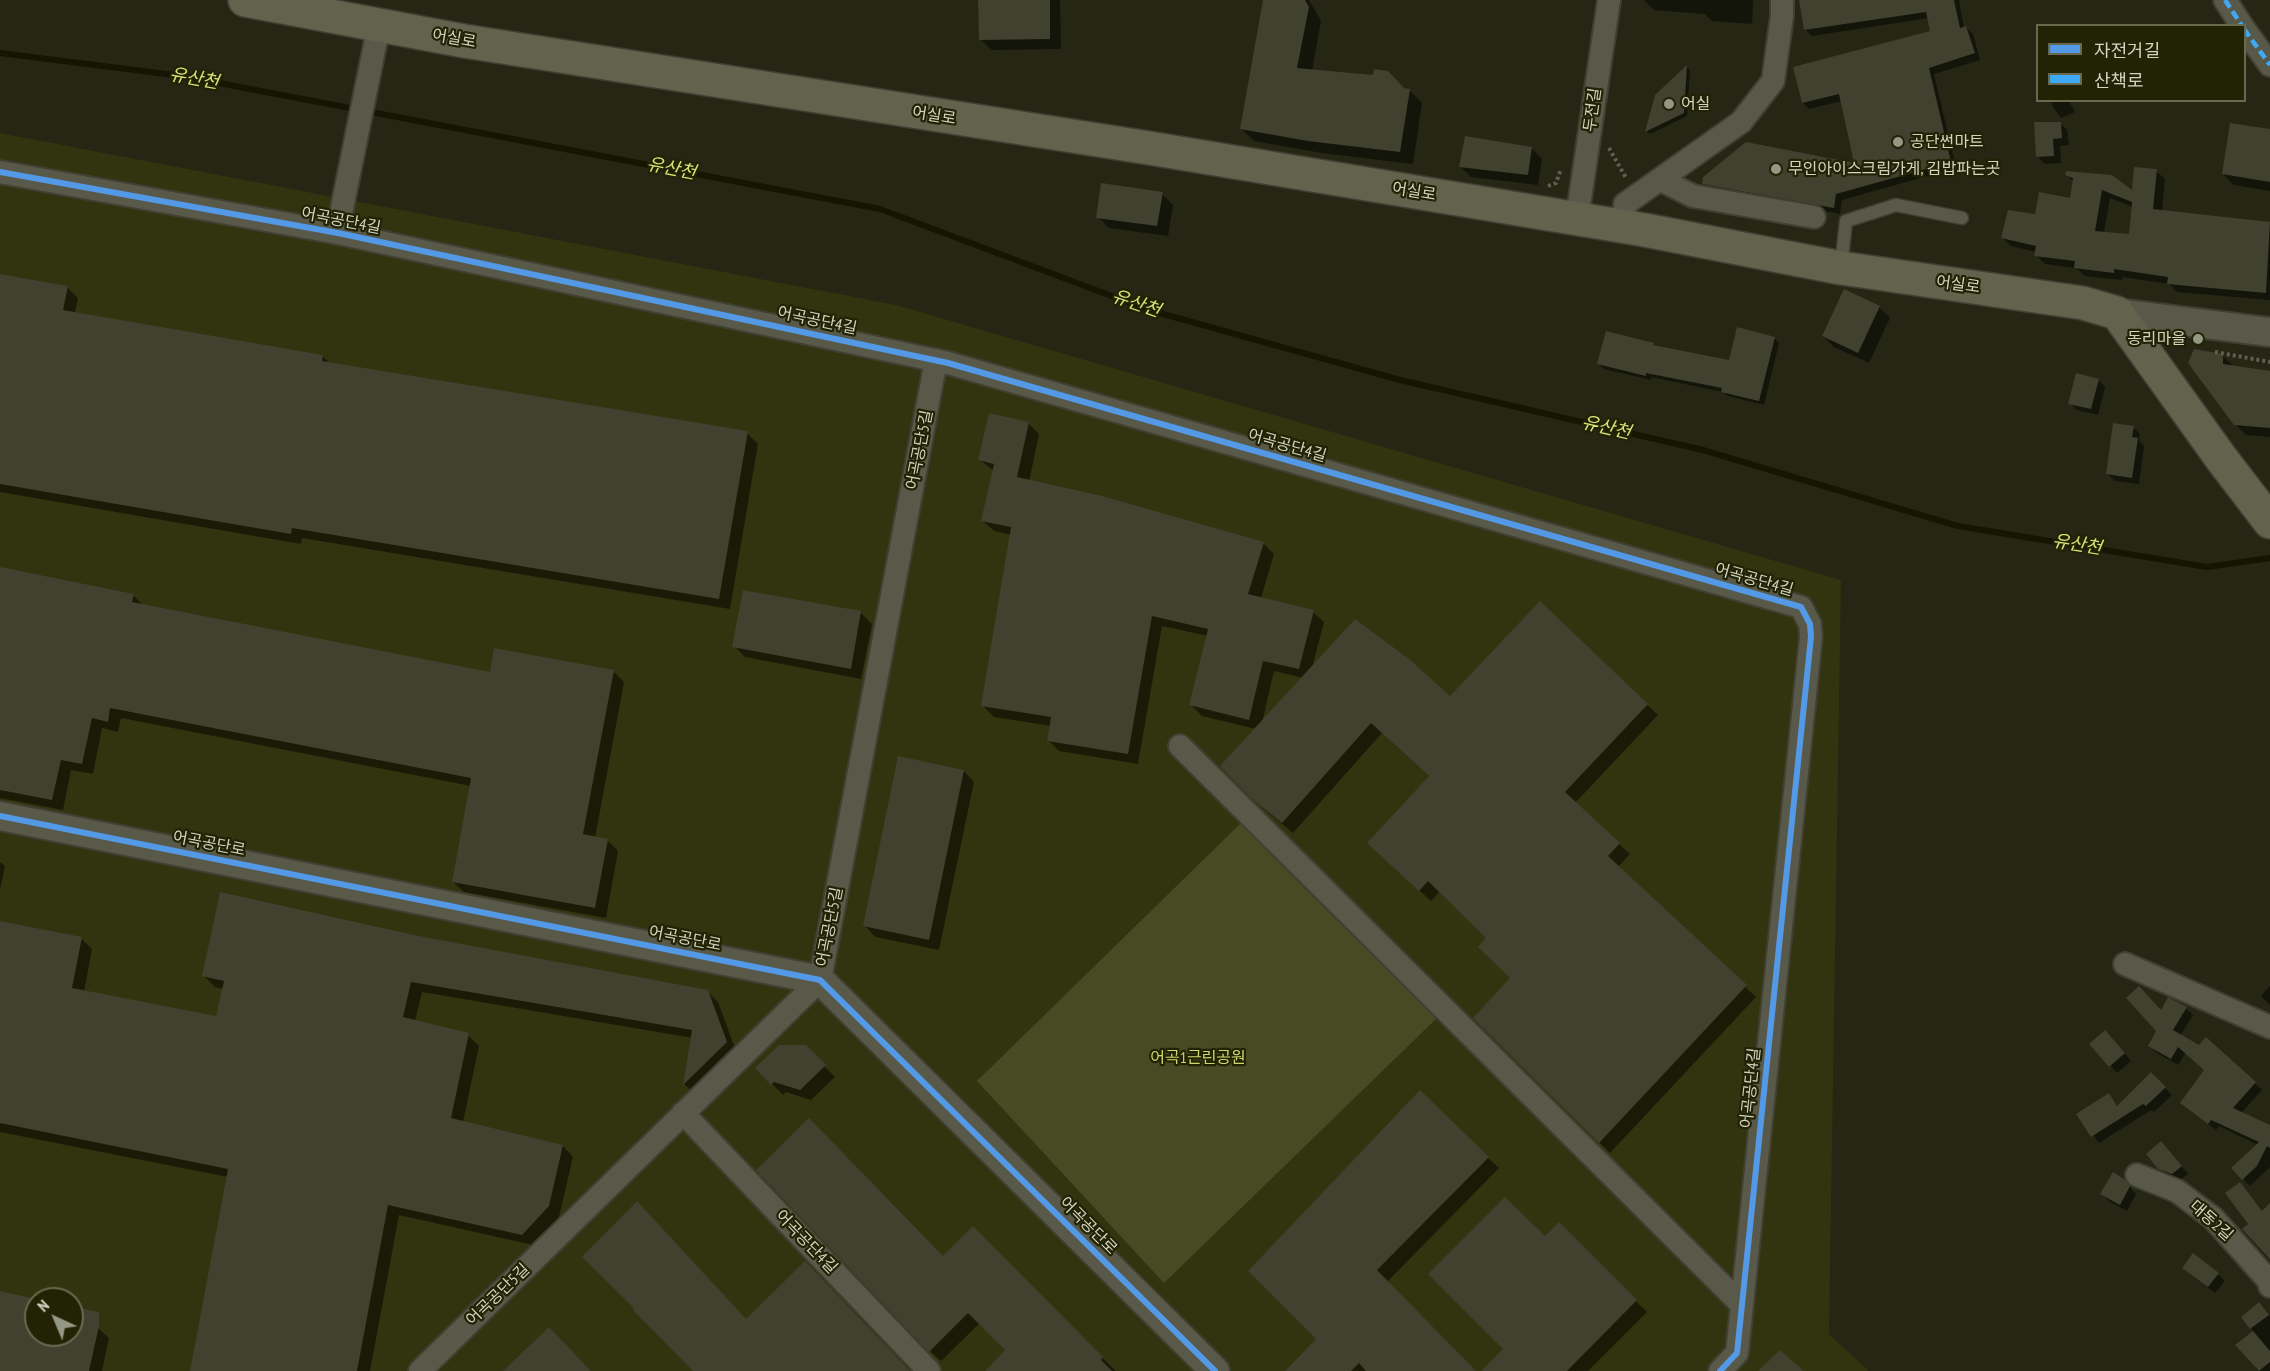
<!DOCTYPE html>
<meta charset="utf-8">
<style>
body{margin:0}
#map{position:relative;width:2270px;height:1371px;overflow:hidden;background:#252614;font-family:"PT Sans Narrow","Noto Sans KR",sans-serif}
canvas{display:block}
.legend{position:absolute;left:2036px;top:24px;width:210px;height:78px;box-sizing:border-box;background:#212304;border:2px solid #686a50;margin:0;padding:8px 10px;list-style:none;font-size:18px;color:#d2d4c2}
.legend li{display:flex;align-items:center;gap:12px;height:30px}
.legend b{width:30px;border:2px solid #686a50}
.north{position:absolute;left:24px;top:1287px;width:60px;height:60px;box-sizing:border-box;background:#212304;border:2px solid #686a50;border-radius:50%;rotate:316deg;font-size:16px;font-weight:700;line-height:24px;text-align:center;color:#d2d4c2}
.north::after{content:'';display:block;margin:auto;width:21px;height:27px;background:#959785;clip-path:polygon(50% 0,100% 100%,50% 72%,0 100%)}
</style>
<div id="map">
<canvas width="2270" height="1371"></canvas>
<ul class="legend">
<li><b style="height:8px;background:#5399e6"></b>자전거길</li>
<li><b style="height:8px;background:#3fa9f5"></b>산책로</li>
</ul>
<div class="north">N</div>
</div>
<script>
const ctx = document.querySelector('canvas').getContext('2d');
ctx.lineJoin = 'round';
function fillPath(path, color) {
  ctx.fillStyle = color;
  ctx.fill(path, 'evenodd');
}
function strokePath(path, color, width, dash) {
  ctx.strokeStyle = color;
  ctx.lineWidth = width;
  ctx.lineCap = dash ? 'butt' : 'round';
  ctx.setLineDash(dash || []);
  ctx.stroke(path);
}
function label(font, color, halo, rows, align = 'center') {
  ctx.font = font + ' "PT Sans Narrow","Noto Sans KR",sans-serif';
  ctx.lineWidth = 4.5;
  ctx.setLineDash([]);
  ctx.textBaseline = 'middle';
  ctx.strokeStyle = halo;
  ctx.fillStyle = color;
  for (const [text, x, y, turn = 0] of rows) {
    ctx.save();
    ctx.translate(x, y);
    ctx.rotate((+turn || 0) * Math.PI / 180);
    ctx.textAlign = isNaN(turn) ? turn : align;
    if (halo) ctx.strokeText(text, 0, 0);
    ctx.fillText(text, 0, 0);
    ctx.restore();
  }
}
fillPath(new Path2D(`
 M0 133 896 305 1841 580 1829 1334 1869 1371H0ZM36 1299H72V1335H36Z`), '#31340e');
fillPath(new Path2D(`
 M1241 823 1439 1016 1164 1283 977 1081Z`), '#484a24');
fillPath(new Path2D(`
 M980 0H1060L1061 49 992 50 981 40Z
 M1265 0H1309L1321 21 1312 71 1409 90 1422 103 1413 164 1322 153 1254 141 1241 128Z
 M1644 0H1753L1752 24 1712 21 1705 14 1654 10Z
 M1801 0H1959L1964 28H1966L1973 34 1980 60 1934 74 1956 168 1842 200 1840 214 1710 190 1703 183 1856 165 1842 101 1809 109 1803 103 1932 32 1929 18 1812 36 1805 29Z
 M1687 67 1690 70 1687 116 1650 134 1647 132 1657 96Z
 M2056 100H2068L2075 112 2061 118 2051 104Z
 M2060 123 2067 130 2069 145 2060 146 2061 163 2045 164 2038 157Z
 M2270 131V191L2234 185 2223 174Z
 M1531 148 1542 159 1538 185 1471 177 1461 167Z
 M2156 171 2165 179 2162 211 2270 223V300L2177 292 2169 284 2122 277V280L2085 276 2076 268 2045 264 2036 255 2037 252 2011 246 2003 238 2036 216 2071 200 2074 182 2067 175 2133 193ZM2110 198 2133 207 2131 236 2104 233Z
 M1162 194 1173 205 1168 236 1109 228 1098 217Z
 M0 276 67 287 78 298 75 313 322 356 331 364 747 433 758 444 730 609 302 538 301 544 0 492Z
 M1879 307 1890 318 1869 363 1834 347 1823 336Z
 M1774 338 1779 343 1764 405 1728 396 1723 392 1651 377V380L1604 369 1599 364 1653 344 1656 347 1730 362Z
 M2223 356 2233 366 2270 373V437L2246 435 2235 424 2190 363Z
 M2098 380 2105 387 2098 415 2077 410 2070 403Z
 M1028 423 1039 434 1029 482 1263 543 1274 554 1261 598 1313 612 1324 622 1312 668 1450 698 1540 603 1658 715 1575 803 1630 854 1618 867 1756 997 1610 1153 1475 1018 1512 978 1488 938 1440 891 1431 901 1380 854 1430 777 1382 733 1293 833 1263 808 1256 729 1202 716 1191 705 1208 636 1162 626 1138 764 1059 751 1048 740 1051 726 994 717 983 706 1011 535 994 531 983 521 994 471 980 460ZM1274 671 1303 678 1262 723Z
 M2133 427 2140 434 2139 441 2144 446 2139 484 2115 481 2108 474Z
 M0 568 133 595 144 606 491 674 613 671 624 682 595 838 607 840 618 851 606 918 464 892 453 882 471 786 121 718 118 732 102 728 93 774 71 770 63 810 0 798Z
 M744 592 861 613 872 624 861 679 745 657 734 646Z
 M964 771 974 782 939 950 875 937 865 926Z
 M0 862 5 866 0 890Z
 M0 922 81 938 92 949 84 992 217 1018 224 989 215 987 204 976 419 937 707 991 718 1002 737 1054 695 1094 684 1084 693 1038 422 992 415 1021 468 1035 479 1046 463 1122 563 1146 573 1157 559 1217 533 1245 399 1215 370 1371H192L228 1177 0 1132Z
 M2270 986V1005L2261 996Z
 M2186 1008 2193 1015 2180 1036 2199 1046 2206 1039 2262 1090 2241 1113 2270 1127V1167L2250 1186 2233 1168 2258 1145 2219 1126 2216 1130 2182 1103 2206 1071 2186 1052 2178 1065 2157 1053 2150 1046 2158 1031 2161 1012Z
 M2112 1038 2131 1061 2117 1073 2091 1044Z
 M805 1047 835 1077 811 1100 786 1092 783 1095 757 1068Z
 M2151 1074 2172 1095 2154 1112 2151 1110 2099 1143 2078 1114 2108 1095 2118 1106Z
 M2168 1150 2188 1174 2179 1181 2167 1176 2159 1168Z
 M1488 1158 1499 1168 1387 1282 1474 1371H1287L1318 1339 1250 1271Z
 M2123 1180 2136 1194 2127 1211 2109 1201 2102 1194Z
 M1559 1224 1647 1312 1588 1371H1483L1505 1349 1545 1238Z
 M943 1258 1050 1308 1116 1371H989L1007 1350 980 1323 941 1361 930 1351Z
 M2191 1274H2218L2225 1281 2215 1293Z
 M0 1293 36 1300V1335H72V1311L98 1328 109 1338 102 1371H0Z
 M2266 1311 2270 1317V1371H2259L2238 1345 2254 1332 2243 1317Z`), '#0007');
strokePath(new Path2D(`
 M0 53 182 76 880 209 1149 310 1400 380 1703 450 1958 526 2207 567 2270 558`), '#141502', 6);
fillPath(new Path2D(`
 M978 0H1050V39L979 40Z
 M1263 0H1305L1309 7 1297 68 1373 75 1374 69 1388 71 1404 88 1410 89 1400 152 1308 141 1240 129Z
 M1799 0H1954L1960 28 1966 26 1975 53 1929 68 1951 162 1836 194 1834 208 1702 184 1703 177 1746 142 1854 163 1839 94 1802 103 1793 67 1930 31 1926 12 1804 30Z
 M1687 65 1684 113 1645 132 1655 95Z
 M2034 122H2061L2062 138 2053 139 2054 156 2036 157Z
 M2230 123 2270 129V182L2222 174Z
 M1465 136 1532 147 1528 175 1459 167Z
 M2134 167 2157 169 2153 209 2270 222 2266 293 2167 284 2168 277 2114 269V273L2074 268 2075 261 2034 256 2036 246 2001 238 2008 210 2035 214 2039 192 2070 198 2073 178 2065 175 2066 171 2112 175 2132 190ZM2102 190 2132 202 2129 234 2095 231Z
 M1101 183 1163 192 1157 226 1096 218Z
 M0 274 68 286 63 310 323 355 322 361 748 431 719 599 292 528 291 534 0 484Z
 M1844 289 1880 306 1858 353 1822 336Z
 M1737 327 1775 337 1759 401 1721 392 1722 388 1646 373V376L1597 364 1606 331 1654 343 1653 345 1729 360Z
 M2194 349 2223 354V364L2270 371V428L2234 425 2188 363Z
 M2076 373 2099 379 2091 409 2068 404Z
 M989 413 1029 422 1017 477 1102 496 1264 542 1248 594 1314 610 1299 669 1263 661 1249 720 1189 705 1208 629 1152 616 1128 754 1047 741 1051 717 981 706 1011 527 981 521 994 464 978 460Z
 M2113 423 2134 426 2132 437 2138 438 2132 478 2106 474Z
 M0 567 134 594 132 602 490 672 494 648 614 670 583 834 608 839 595 908 452 882 471 778 110 708 108 722 92 718 82 764 61 760 52 800 0 790Z
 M743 590 861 611 851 669 732 647Z
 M1540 601 1648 704 1565 792 1620 843 1608 856 1747 985 1599 1143 1473 1018 1510 978 1478 947 1486 938 1428 881 1419 891 1367 843 1429 776 1371 723 1282 823 1250 797 1220 766 1355 619 1409 659 1450 696Z
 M898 756 964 770 929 940 863 926Z
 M220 892 419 936 708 990 727 1042 683 1085 692 1030 411 982 403 1017 469 1033 451 1118 563 1145 549 1206 522 1235 388 1205 357 1371H190L228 1169 0 1123V921L82 937 72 988 216 1016 224 981 202 976Z
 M2139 986 2161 1010 2168 997 2187 1007 2173 1030 2199 1045 2206 1037 2256 1082 2233 1108 2270 1125V1148L2267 1146 2257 1166 2242 1180 2231 1168 2259 1142 2211 1120 2208 1124 2180 1103 2204 1070 2178 1047 2171 1059 2148 1046 2156 1031 2126 998Z
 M2105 1030 2125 1053 2109 1067 2089 1044Z
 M779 1045H806L826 1065 800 1090 774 1082 771 1085 755 1068Z
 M2151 1072 2166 1087 2146 1106 2143 1104 2091 1137 2076 1114 2109 1093 2117 1106Z
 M1420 1090 1489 1157 1377 1270 1476 1371H1366L1359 1363 1351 1371H1285L1316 1339 1248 1271Z
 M809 1118 943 1256 973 1226 1103 1357 1101 1360 1112 1371H985L1005 1350 968 1313 929 1352 756 1170Z
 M2161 1141 2182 1166 2172 1174 2158 1169 2146 1154Z
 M2113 1172 2124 1179 2130 1186 2120 1205 2100 1194Z
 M2240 1182 2262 1211 2270 1203V1259L2242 1229 2248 1224 2225 1193Z
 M1505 1197 1545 1236 1559 1222 1637 1300 1567 1371H1481L1503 1349 1428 1274Z
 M637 1201 746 1319 805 1261 910 1371H693L633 1310 634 1308 582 1257Z
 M2193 1253 2219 1273 2208 1287 2182 1268Z
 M0 1291 36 1299V1335H72V1306L99 1312V1326L89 1371H0Z
 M2259 1302 2269 1315 2250 1329 2241 1317Z
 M549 1327 591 1371H503Z
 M2253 1331 2270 1351V1362L2259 1371 2235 1345Z
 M1780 1350 1804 1371H1758Z`), '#40412e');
const service = new Path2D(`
 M1841 267 1846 221 1896 205 1962 218`);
const minor = new Path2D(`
 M2225 0 2242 26
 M2244 29 2270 65
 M0 172 338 233 948 363 1801 607 1810 624 1811 637 1737 1353 1720 1371
 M1661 180 1693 196 1814 217
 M1577 219 1609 0
 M1624 227 1625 204 1741 122 1773 81 1782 16V0
 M338 233 343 203 379 25
 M1180 746 1742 1305
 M2125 964 2270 1027
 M683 1113 929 1371
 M2137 1175 2177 1191 2213 1218 2269 1281 2270 1286
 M420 1371 820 980 936 360`);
const tertiary = new Path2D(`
 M2117 313 2270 332
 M0 816 820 980 1215 1371`);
const secondary = new Path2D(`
 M245 0 464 41 1149 148 1645 230 1841 268 2083 303 2117 313 2221 458 2270 522`);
strokePath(service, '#3f4032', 15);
strokePath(minor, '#3f4032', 26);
strokePath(tertiary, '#3f4032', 32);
strokePath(secondary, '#3f4032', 36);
strokePath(new Path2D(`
 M1609 148 1626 178
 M1548 186 1556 183 1561 169
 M2215 352 2270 362`), '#5f6050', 4, [3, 3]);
strokePath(service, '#585948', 12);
strokePath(minor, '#585948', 22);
strokePath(tertiary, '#585948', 28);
strokePath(secondary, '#61634d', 33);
strokePath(new Path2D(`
 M2225 0 2242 26
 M2244 29 2270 65`), '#3fa9f5', 4.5, [9, 4.5]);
strokePath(new Path2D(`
 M0 172 338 233 948 363 1801 607 1810 624 1811 637 1737 1353 1720 1371
 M0 816 820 980 1215 1371`), '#5399e6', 6);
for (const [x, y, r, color] of [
 [1669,104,6,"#959785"],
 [1898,142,6,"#959785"],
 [1776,169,6,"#959785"],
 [2198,339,6,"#959785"]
]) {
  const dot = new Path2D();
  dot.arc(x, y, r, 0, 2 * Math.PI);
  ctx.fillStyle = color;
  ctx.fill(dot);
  strokePath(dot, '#212304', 2);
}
label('16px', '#d2d4c2', '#212304', [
 ["어실로",454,39,10],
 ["두전길",1593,110,-82],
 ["어실로",934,116,9],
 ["어실로",1414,192,9],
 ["어곡공단4길",341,221,11],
 ["어실로",1958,285,8],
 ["어곡공단4길",817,321,12],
 ["어곡공단4길",1287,446,16],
 ["어곡공단5길",920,450,-79],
 ["어곡공단4길",1754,580,16],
 ["어곡공단로",209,844,11],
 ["어곡공단5길",830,927,-79],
 ["어곡공단로",685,939,11],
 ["어곡공단4길",1751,1088,-84],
 ["대동2길",2211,1221,42],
 ["어곡공단로",1088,1226,45],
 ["어곡공단4길",806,1242,46],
 ["어곡공단5길",498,1295,-44]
]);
label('16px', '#d2d4c2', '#212304', [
 ["어실",1681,104],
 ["공단썬마트",1910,142],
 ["무인아이스크림가게, 김밥파는곳",1788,169],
 ["동리마을",2186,339,"right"]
], 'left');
label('16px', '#ced76d', '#212304', [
 ["어곡1근린공원",1198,1058]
]);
label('italic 18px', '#d9e278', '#212304', [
 ["유산천",194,79,10],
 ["유산천",671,169,11],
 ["유산천",1136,304,19],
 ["유산천",1606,428,13],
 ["유산천",2077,545,9]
]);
</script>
